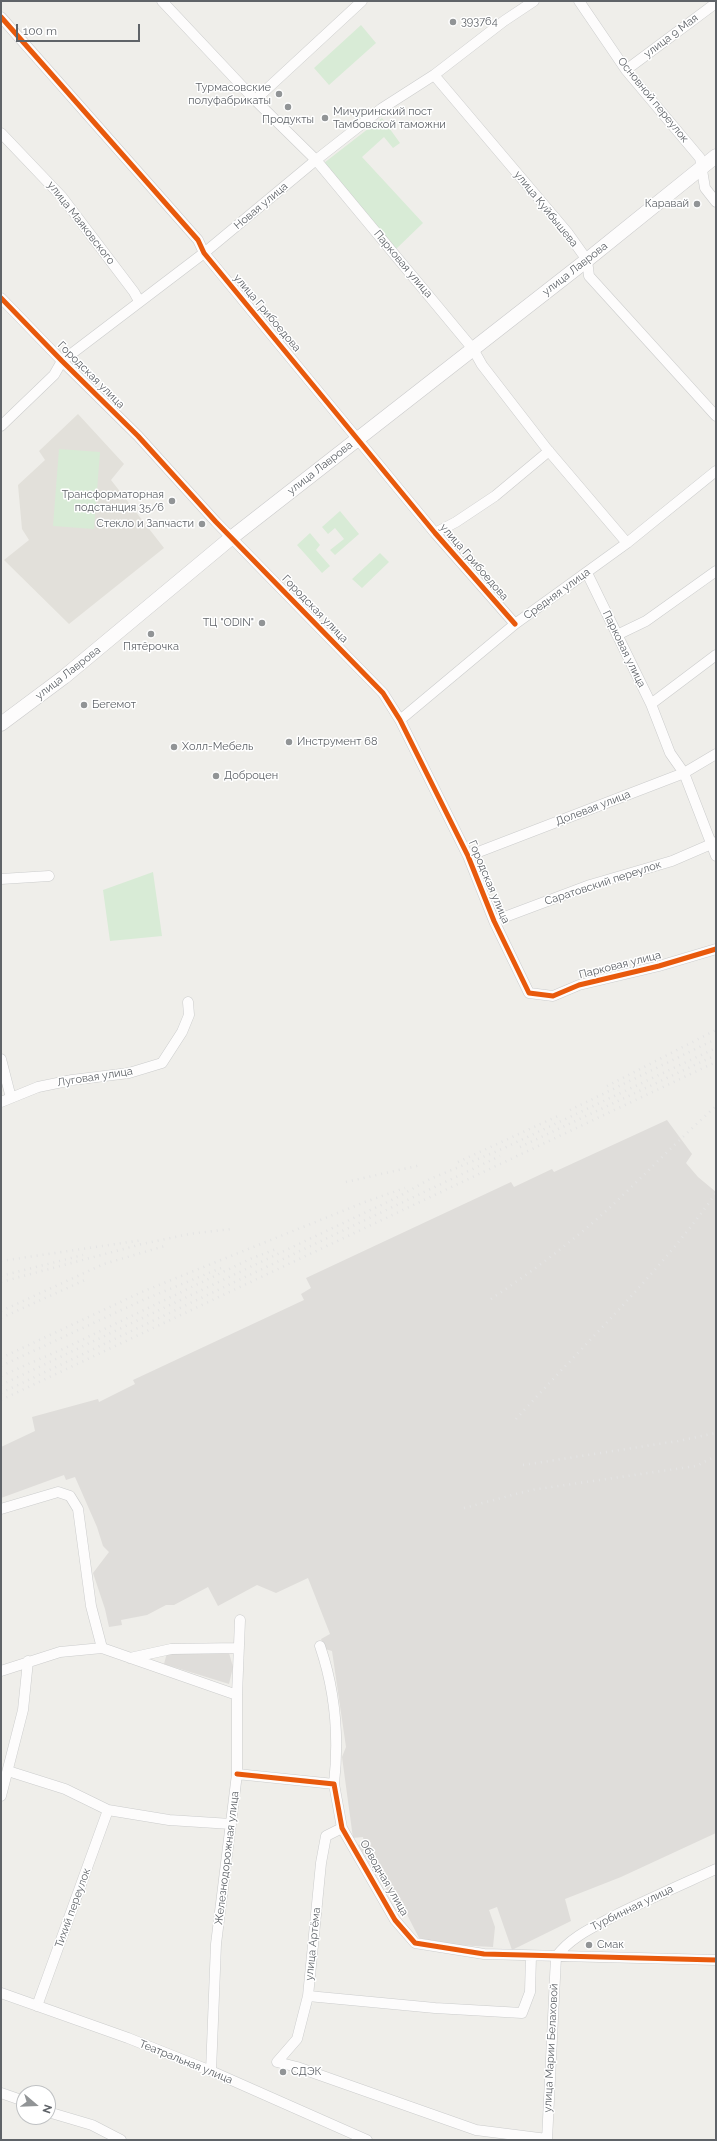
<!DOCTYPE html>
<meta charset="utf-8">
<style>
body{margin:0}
#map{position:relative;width:717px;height:2141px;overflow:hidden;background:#efeeea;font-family:Raleway,sans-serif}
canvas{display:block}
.frame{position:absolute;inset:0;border:2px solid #5f6368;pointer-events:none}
.north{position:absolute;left:16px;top:2085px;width:40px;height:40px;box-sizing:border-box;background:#fff;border:1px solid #bfc1c3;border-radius:50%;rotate:109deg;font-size:11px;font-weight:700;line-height:16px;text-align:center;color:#5f6368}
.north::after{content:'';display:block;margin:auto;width:14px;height:18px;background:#919496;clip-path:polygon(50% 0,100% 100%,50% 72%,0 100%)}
.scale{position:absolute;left:16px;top:24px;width:124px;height:18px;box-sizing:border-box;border:2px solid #5f6368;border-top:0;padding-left:5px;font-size:12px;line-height:14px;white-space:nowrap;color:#5f6368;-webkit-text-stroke:3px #fff;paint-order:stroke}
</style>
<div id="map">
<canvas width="717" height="2141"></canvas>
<div class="frame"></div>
<div class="north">N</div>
<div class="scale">100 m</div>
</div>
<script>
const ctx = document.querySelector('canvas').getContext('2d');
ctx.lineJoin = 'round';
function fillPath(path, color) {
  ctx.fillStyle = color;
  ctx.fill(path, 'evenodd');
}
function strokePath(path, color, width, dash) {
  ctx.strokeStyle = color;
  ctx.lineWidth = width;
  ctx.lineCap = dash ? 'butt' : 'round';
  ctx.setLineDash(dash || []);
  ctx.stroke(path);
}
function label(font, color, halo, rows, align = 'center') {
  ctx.font = font + ' Raleway,sans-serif';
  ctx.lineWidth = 3;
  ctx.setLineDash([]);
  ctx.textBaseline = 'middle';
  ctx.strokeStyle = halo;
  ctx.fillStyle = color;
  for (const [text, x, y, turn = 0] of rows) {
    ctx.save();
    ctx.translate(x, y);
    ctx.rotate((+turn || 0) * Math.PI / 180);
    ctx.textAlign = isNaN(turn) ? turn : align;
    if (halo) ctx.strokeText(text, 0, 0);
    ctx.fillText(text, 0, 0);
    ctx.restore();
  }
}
fillPath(new Path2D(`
 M667 1120 692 1154 686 1163 698 1177 716 1192V1833L621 1877 565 1899 571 1921 512 1950 497 1907 489 1910 495 1927 493 1947 456 1945 419 1938 396 1893 387 1890 358 1845 364 1843 363 1837 353 1838 342 1757 346 1747 332 1651 325 1649 321 1639 330 1634 308 1578 276 1593 257 1585 218 1606 208 1587 174 1605H166L147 1615 121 1620 122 1625 109 1627 105 1609 93 1573 109 1552 103 1546 97 1527 75 1477 66 1480 64 1475 1 1498V1447L35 1431 32 1417 98 1399 99 1402 135 1384 133 1380 304 1300 301 1294 311 1288 306 1278 511 1182 514 1187 552 1169 554 1172Z
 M167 1653H229L233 1667 229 1684 164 1664Z`), '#dfddda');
fillPath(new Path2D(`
 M78 414 124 464 111 480 164 548 69 624 4 560 29 540 22 529 18 485 45 460 39 451Z`), '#e2e0da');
fillPath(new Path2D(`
 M361 25 376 43 329 85 314 68Z
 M382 118 400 143 393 148 384 137 362 157 423 223 395 250 324 163Z
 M59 449 100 452 94 529 53 526Z
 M340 511 359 534 335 555 330 550 344 539 335 528 328 534 322 527Z
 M310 533 320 545 316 550 330 566 322 573 297 545Z
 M380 553 389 562 362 588 352 579Z
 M153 872 162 936 110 941 103 890Z`), '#d8ebd6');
const minor = new Path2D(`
 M162 1 255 100 316 160 473 349 482 365 547 449 627 543
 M579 1 626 70 700 158 705 188 716 202
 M1 17 198 240 204 253 435 533 515 624
 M626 70 716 3
 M434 75 567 232 587 260 589 276 716 416
 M255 100 362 1
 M1 133 62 197 134 292 139 301
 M1 298 62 361 138 436 216 522 383 693 400 720 468 856 494 921 529 993 553 996 579 985 659 966 716 949
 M1 426 54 375 62 361 204 253 316 160 381 109 434 75 504 21 534 1
 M435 533 456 522 495 496 549 451
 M587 573 651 704 670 753 684 773 716 856
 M617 635 646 621 716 571
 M651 704 716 655
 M400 720 515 624 627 543 716 471
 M468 856 684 773 716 754
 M1 879 49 876
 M494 921 590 885 672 861 716 842
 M1 1059 11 1098
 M1 1102 38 1087 72 1080 129 1073 162 1063 182 1032 189 1015 188 1002
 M1 1509 58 1492 70 1496 78 1509 91 1606 102 1648
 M320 1646C335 1690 339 1739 334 1784
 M130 1658 171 1649 239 1648
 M1 1671 60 1652 102 1648 237 1695
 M8 1771 65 1789 108 1810 169 1820 231 1824
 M237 1774 334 1784 342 1828 395 1920 415 1943 484 1954 716 1960
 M1 1796 23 1710 28 1661
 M342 1828 326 1836 321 1863 308 1996 297 2039 277 2062 297 2067 476 2130 547 2139
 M556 1957C571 1936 596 1926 618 1914 651 1898 683 1884 716 1869
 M1 1993 128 2038 211 2071 367 2140
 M308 1996 435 2008 522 2013 530 1992 531 1956
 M37 2006 108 1810
 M211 2071 216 1944 237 1774V1695L240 1620
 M1 2093 24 2101
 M48 2112 92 2125 121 2140
 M547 2140 556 1957`);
const secondary = new Path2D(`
 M1 724 64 677 231 538 587 260 716 156`);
strokePath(minor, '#cbcccc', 11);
strokePath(secondary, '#cacacb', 15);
strokePath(minor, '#fdfcfc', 10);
strokePath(secondary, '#fdfcfc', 14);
strokePath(new Path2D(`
 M607 1086 716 1030
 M570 1110 716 1039
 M520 1147 716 1055
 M458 1162 558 1116
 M346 1182 421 1165
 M1 1261 143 1240
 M1 1276 83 1255
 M1 1282 142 1244 189 1234 231 1229
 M491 1299C536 1269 580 1236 620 1198 652 1167 683 1136 716 1106
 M1 1311 104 1264 168 1245
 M1 1318 85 1280
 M1 1358 144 1291 365 1202 405 1188
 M1 1366 143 1300 221 1268
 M1 1376 65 1348 250 1259 276 1249
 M1 1385 396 1198 430 1179 502 1149 716 1048
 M1 1393 500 1156
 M1 1400 716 1062
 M516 1419C584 1344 658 1275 716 1193
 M523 1465 678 1441 716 1433
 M464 1508 531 1490 696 1466 716 1456`), '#e4e4e4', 2.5, [1, 5]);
strokePath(new Path2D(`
 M1 17 198 240 204 253 435 533 515 624
 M1 298 62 361 138 436 216 522 383 693 400 720 468 856 494 921 529 993 553 996 579 985 659 966 716 949
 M237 1774 334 1784 342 1828 395 1920 415 1943 484 1954 716 1960`), '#e8590c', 5);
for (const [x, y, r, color] of [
 [453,22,4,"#919496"],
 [279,94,4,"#919496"],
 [288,107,4,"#919496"],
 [325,118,4,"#919496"],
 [697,204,4,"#919496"],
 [172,501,4,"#919496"],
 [202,524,4,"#919496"],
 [262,623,4,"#919496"],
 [151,634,4,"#919496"],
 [84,705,4,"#919496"],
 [289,742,4,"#919496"],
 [174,747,4,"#919496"],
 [216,776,4,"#919496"],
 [589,1945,4,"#919496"],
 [283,2072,4,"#919496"]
]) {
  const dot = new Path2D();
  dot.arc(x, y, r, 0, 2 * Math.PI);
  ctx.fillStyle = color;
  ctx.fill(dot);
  strokePath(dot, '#fff', 1.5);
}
label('11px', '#5f6368', '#fff', [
 ["393764",461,22],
 ["Турмасовские",271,88,"right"],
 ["полуфабрикаты",271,101,"right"],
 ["Мичуринский пост",333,112],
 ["Тамбовской таможни",333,125],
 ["Продукты",288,120,"center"],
 ["Каравай",689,204,"right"],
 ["Трансформаторная",164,495,"right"],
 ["подстанция 35/6",164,508,"right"],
 ["Стекло и Запчасти",194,524,"right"],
 ["ТЦ \"ODIN\"",254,623,"right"],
 ["Пятёрочка",151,647,"center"],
 ["Бегемот",92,705],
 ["Инструмент 68",297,742],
 ["Холл-Мебель",182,747],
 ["Доброцен",224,776],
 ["Смак",597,1945],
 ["СДЭК",291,2072]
], 'left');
label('11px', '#5f6368', '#fff', [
 ["улица 9 Мая",671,36,-37],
 ["Основной переулок",653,100,51],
 ["Новая улица",261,206,-40],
 ["улица Куйбышева",546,209,51],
 ["улица Маяковского",81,223,52],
 ["Парковая улица",403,264,50],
 ["улица Лаврова",575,269,-38],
 ["улица Грибоедова",267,313,50],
 ["Городская улица",91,375,45],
 ["улица Лаврова",320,468,-38],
 ["улица Грибоедова",474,562,49],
 ["Средняя улица",557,594,-36],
 ["Городская улица",315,609,46],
 ["Парковая улица",624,649,64],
 ["улица Лаврова",68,673,-38],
 ["Долевая улица",593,808,-21],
 ["Городская улица",489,882,67],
 ["Саратовский переулок",603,883,-18],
 ["Парковая улица",620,965,-14],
 ["Луговая улица",95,1077,-9],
 ["Железнодорожная улица",227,1858,-83],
 ["Обводная улица",384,1878,60],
 ["Тихий переулок",73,1908,-70],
 ["Турбинная улица",632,1908,-26],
 ["улица Артёма",313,1944,-84],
 ["улица Марии Белаховой",551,2048,-87],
 ["Театральная улица",186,2062,22]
]);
</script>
